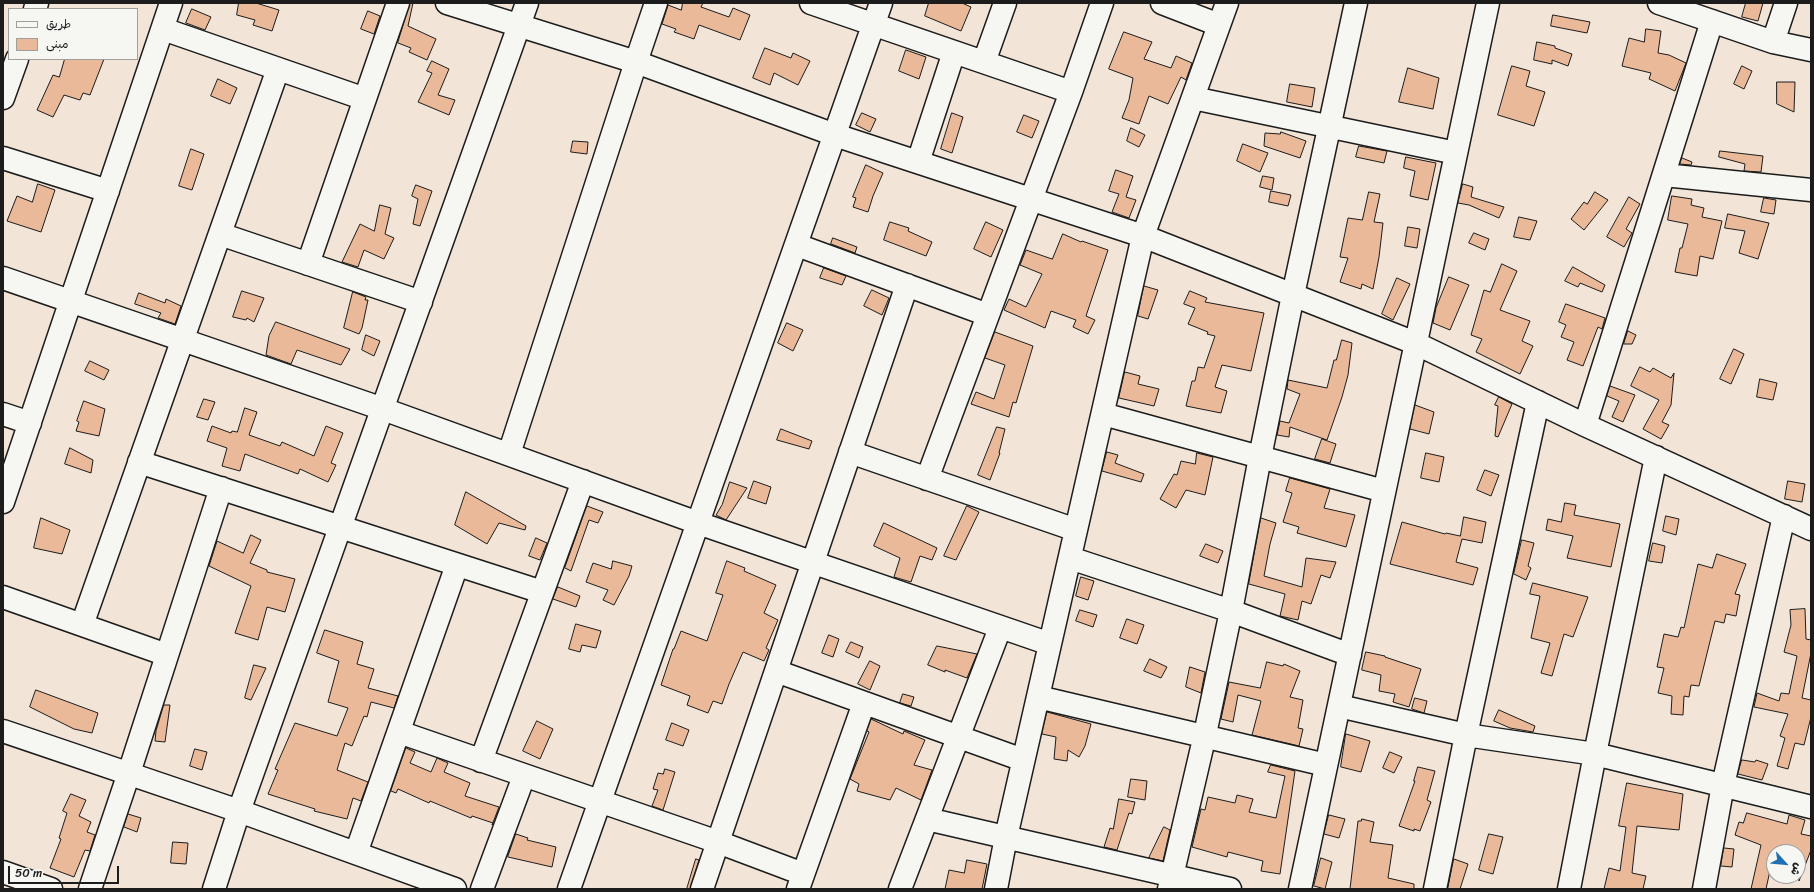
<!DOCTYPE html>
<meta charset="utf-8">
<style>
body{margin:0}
#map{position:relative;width:1814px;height:892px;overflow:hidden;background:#f2e4d7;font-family:Sriracha,"Playpen Sans Arabic",sans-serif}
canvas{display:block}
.frame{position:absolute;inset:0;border:4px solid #1c1c1c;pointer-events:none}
.legend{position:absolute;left:8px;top:8px;width:130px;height:52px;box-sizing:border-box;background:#f6f6f2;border:1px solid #9f9f9c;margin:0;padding:5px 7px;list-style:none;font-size:12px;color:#1c1c1c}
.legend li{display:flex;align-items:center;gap:8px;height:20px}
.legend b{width:20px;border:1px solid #9f9f9c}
.north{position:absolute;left:1766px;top:844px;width:40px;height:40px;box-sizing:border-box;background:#f6f6f2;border:1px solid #9f9f9c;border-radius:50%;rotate:117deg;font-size:11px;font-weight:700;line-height:16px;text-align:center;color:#1c1c1c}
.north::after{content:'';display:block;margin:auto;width:14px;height:18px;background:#1f6fb2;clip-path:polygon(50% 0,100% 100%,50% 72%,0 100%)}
.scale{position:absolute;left:8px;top:866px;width:111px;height:18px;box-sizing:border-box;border:2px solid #1c1c1c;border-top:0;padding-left:5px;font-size:12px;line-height:14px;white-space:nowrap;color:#1c1c1c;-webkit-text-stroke:3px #f6f6f2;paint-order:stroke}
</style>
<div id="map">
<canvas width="1814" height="892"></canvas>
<div class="frame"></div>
<ul class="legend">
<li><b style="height:5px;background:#f6f6f2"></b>طريق</li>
<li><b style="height:11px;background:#e9b999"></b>مبنى</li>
</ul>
<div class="north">ش</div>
<div class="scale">50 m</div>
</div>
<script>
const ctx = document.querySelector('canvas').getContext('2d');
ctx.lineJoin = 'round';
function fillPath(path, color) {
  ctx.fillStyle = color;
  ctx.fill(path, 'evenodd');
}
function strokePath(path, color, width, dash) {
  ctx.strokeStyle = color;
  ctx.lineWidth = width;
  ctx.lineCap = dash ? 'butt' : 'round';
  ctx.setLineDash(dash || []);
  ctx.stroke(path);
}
const building = new Path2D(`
 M239 3H256L279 10 272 31 253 25 255 20 237 15Z
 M410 3H413L408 26 436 39 427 60 409 52 411 48 398 43Z
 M683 3H703L701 7 729 17 733 8 750 15 740 40 699 25 694 39 674 32 676 29 662 24 668 5 681 10Z
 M929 3H962L971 7 961 31 925 16Z
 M1746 3H1763L1758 21 1742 17Z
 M192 9 211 17 205 30 186 23Z
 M368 11 380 16 374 34 361 29Z
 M1553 15 1590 22 1587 33 1551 26Z
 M1646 29 1661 31 1658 53 1669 55 1686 63 1675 91 1649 79 1651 73 1622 66 1629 38 1644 42Z
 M1124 32 1152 42 1144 59 1171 68 1176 56 1192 63 1186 80 1181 77 1168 104 1149 96 1139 124 1122 118 1129 100 1133 78 1109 69Z
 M1537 42 1555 46V48L1572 54 1568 66 1552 60V64L1534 60Z
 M765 48 791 58 793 53 810 61 798 85 774 73 770 85 753 78Z
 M906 50 926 57 919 79 899 71Z
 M65 59H104L90 95 83 93 80 100 64 95 53 117 37 110 53 75 59 77Z
 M432 61 449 69 438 95 455 100 449 115 418 102 432 73 427 71Z
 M1512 66 1530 71 1526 86 1545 92 1534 126 1498 115Z
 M1742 66 1752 71 1744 89 1734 84Z
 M1408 68 1439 78 1433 109 1399 102Z
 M218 79 237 88 230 104 211 96Z
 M1777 82H1795L1794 112 1777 104Z
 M1290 84 1315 88 1312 107 1287 102Z
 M862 113 876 119 870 132 856 125Z
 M952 113 963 117 952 153 941 149Z
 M1024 115 1039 121 1032 138 1017 132Z
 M1131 128 1145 135 1139 147 1127 141Z
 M1281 132 1306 141 1300 158 1264 146 1265 133 1280 134Z
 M573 141 588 142 587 154 571 152Z
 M1243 144 1268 153 1260 172 1237 161Z
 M1359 146 1387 151 1384 163 1356 157Z
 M191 149 204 154 192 190 179 186Z
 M1720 151 1763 156 1761 172 1744 171 1745 164 1719 157Z
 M1406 157 1436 163 1428 200 1410 196 1415 171 1404 168Z
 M1682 158 1692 162 1691 165 1680 164Z
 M866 165 883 173 873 196 868 212 853 207 856 198 853 197Z
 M1116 170 1133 176 1126 197 1136 200 1129 218 1112 212 1119 194 1109 191Z
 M1263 176 1274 178 1272 190 1260 187Z
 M38 184 55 190 41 232 7 221 17 196 32 202Z
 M1463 184 1473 187 1471 197 1504 207 1499 218 1469 205 1458 203Z
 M416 185 432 191 420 226 413 224 418 199 412 196Z
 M1271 191 1291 195 1288 206 1269 202Z
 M1369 192 1380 194 1374 222 1383 223 1379 257 1373 289 1362 284 1361 289 1340 282 1348 258 1340 257 1348 218 1362 220Z
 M1595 192 1608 200 1584 230 1571 219 1584 202 1587 204Z
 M1672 196 1692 199 1691 205 1704 208 1702 217 1722 221 1713 259 1700 256 1697 276 1675 272 1680 248H1682L1688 224 1668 220Z
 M1629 197 1640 204 1626 229 1632 233 1624 247 1607 237Z
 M1764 198 1776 200 1774 214 1761 212Z
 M380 205 391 208 385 234 394 238 384 259 364 250 358 267 342 262 360 224 374 231Z
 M1728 214 1769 223 1758 259 1739 253 1745 231 1725 228Z
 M1519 217 1537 221 1530 240 1514 237Z
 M890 222 909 228 908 231 932 242 926 256 884 240Z
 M986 222 1003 230 991 257 974 249Z
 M1408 227 1420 229 1417 248 1405 246Z
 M1474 233 1489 239 1485 250 1469 243Z
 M1063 234 1081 242 1082 241 1108 250 1086 316 1095 320 1088 334 1073 327 1076 320 1051 311 1045 328 1004 310 1009 299 1026 307 1042 274 1020 265 1026 250 1052 259Z
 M833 238 857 247 855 253 831 244Z
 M1502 264 1517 271 1500 310 1530 321 1522 341 1533 346 1520 374 1476 352 1482 339 1471 335 1484 290 1490 292Z
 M1573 267 1605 285 1602 292 1580 283 1578 287 1565 281Z
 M824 268 846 276 842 285 820 278Z
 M1449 277 1469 285 1450 330 1433 323 1436 308Z
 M1397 278 1410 284 1393 320 1382 314Z
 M1144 286 1158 290 1148 319 1138 316Z
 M872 290 889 298 882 315 864 306Z
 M242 291 264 298 254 322 247 318 246 320 233 317Z
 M1190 291 1207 298 1205 302 1264 313 1251 371 1222 365 1215 387 1227 391 1221 413 1186 406 1192 381H1195L1198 367 1204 368 1215 336 1207 334 1208 332 1188 324 1195 308 1184 304Z
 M353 292 366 297 365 300H368L362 328 359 334 344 328Z
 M139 293 165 303 166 299 181 306 175 324 158 318 161 313 135 304Z
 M1566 304 1605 318 1602 329 1598 327 1583 366 1567 360 1574 342 1561 337 1566 325 1559 322Z
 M276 322 350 349 341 365 297 350 291 364 266 355 269 336Z
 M787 323 803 330 793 351 778 343Z
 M1628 331 1636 335 1632 344H1624Z
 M995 332 1033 346 1016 403 1013 402 1009 417 971 404 976 392 994 399 1005 365 985 358Z
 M366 335 380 341 374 356 362 350Z
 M1342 340 1352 343 1348 375 1342 397 1327 440 1290 427 1289 437 1277 435 1280 421 1289 423 1300 394 1287 389 1288 380 1327 388 1334 360H1336Z
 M1734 349 1744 354 1731 384 1720 379Z
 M90 361 109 370 104 380 85 371Z
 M1640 367 1650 372 1653 368 1671 378 1674 373 1671 405 1662 422 1669 425 1661 439 1643 429 1659 400 1631 386Z
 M1125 372 1140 376 1138 384 1159 389 1154 406 1119 398Z
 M1760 379 1777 383 1773 400 1757 397Z
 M1610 386 1635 395 1623 422 1612 417 1619 401 1607 396Z
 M1499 397 1512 404 1498 437 1495 436 1498 406 1495 405Z
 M204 399 215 402 208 420 197 417Z
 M84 401 105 409 99 436 76 431 79 422 77 421Z
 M1415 405 1434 412 1429 434 1410 429Z
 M245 408 257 412 249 435 280 446 282 442 314 456 326 426 343 433 331 463 336 465 328 482 300 469 298 474 245 454 240 471 222 466 227 448 207 441 212 426 231 433 232 431 237 432Z
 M997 427 1005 429 999 453H1000L990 480 978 475Z
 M781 429 812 441 809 449 777 440Z
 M1322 439 1336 444 1330 463 1315 459Z
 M70 448 93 460 91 473 65 464Z
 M1107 452 1118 455 1115 463 1144 474 1141 482 1102 471Z
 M1197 453 1213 457 1205 495 1186 490 1176 508 1160 499 1174 474 1177 475 1181 461 1195 464Z
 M1426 453 1444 457 1439 482 1421 478Z
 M1485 470 1499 475 1491 496 1477 490Z
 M1290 478 1330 489 1324 508 1355 515 1346 547 1297 533 1299 527 1283 522 1292 493 1286 491Z
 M754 481 771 487 766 504 748 498Z
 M1788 481 1805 484 1802 502 1785 499Z
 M730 482 747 488 726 520 716 515 722 505Z
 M466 492 526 526 525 530 499 523 487 544 455 525Z
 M1565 503 1576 505 1574 515 1620 524 1611 567 1567 558 1573 536 1546 530 1548 519 1561 522Z
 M587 506 603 512 598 523 589 520 571 571 565 568Z
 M967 506 979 512 956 560 944 556Z
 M1666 516 1679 519 1676 535 1663 531Z
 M1464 517 1486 522 1482 543 1462 539 1456 562 1478 568 1473 585 1390 564 1402 522 1445 534 1446 533 1460 536Z
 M41 518 70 530 62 554 34 548Z
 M1261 518 1276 523 1270 544 1264 576 1302 587 1306 558 1336 562 1330 578 1321 575 1311 604 1302 601 1298 620 1280 616 1285 594 1249 584Z
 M884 523 937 548 932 560 920 556 911 582 894 577 900 558 874 546Z
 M251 535 261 540 250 563 267 570V572L295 579 285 612 267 607 258 640 235 633 251 586 209 566 217 541 243 553Z
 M536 538 547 543 540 560 529 556Z
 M1522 540 1534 543 1528 566 1531 568 1526 580 1514 574Z
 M1653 543 1665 546 1662 563 1649 561Z
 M1206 544 1223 551 1218 563 1200 556Z
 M1717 554 1746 564 1735 594 1740 595 1736 616 1726 614 1724 623 1715 621 1699 686 1691 685 1689 697 1684 696 1683 715 1671 714 1672 696 1658 693 1664 668 1657 667 1664 634 1678 637 1681 627 1684 628 1698 564 1712 568Z
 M613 561 632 566 629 576 614 605 603 600 608 590 586 582 593 563 611 569Z
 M727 561 745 568 744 571 776 585 764 613 778 620 766 648 769 650 764 661 743 652 729 684 722 704 713 701 708 713 687 705 690 696 661 685 673 649H674L681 631 707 641 723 595 716 593Z
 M1081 577 1094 581 1088 600 1076 596Z
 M1533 583 1588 597 1573 637 1564 634 1552 676 1541 673 1550 643 1531 638 1540 596 1530 594Z
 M558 587 580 596 576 607 553 599Z
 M1805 609 1806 639 1811 640V653L1802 698 1811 700V717L1804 745 1795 743 1788 769 1777 766 1785 738 1780 736 1788 714 1754 707 1757 693 1779 701 1781 693 1789 694 1797 656 1784 652 1791 625 1790 610Z
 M1080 610 1097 615 1093 627 1076 621Z
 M1127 619 1144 625 1137 644 1120 638Z
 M576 624 601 631 596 648 582 645 580 652 569 649Z
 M325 630 363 642 357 664 374 669 368 688 398 696 394 708 371 702 367 717 364 716 352 746 345 743 337 770 368 782 361 801 353 798 347 819 314 811 315 809 268 794 278 770 275 769 295 723 337 736 348 708 328 702 339 661 317 653Z
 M829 635 839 639 833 657 822 653Z
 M851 642 863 647 859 658 846 652Z
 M937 646 977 654 967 678 945 670V672L928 665Z
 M1366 652 1385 656V657L1421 669 1409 707 1393 702 1395 694 1379 691 1381 675 1362 670Z
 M1150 659 1167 667 1161 678 1144 671Z
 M870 661 880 666 870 690 858 684Z
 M1267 662 1283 666 1284 664 1300 671 1290 697 1303 700 1298 728 1303 729 1299 746 1252 735 1261 701 1238 695 1233 722 1221 719 1229 682 1260 688Z
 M254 665 266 668 251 700 245 698Z
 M1190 667 1205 672 1201 693 1186 687Z
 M36 690 98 713 92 733 74 729 30 707Z
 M903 694 914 697 911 706 900 703Z
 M1415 698 1427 701 1424 713 1412 709Z
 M164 705H170L165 742 155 741 156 731Z
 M1499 710 1535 726 1533 732 1510 728 1494 721Z
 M1047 712 1091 724 1085 746 1079 757 1068 750 1067 761 1054 759 1056 737 1042 734Z
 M871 719 903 734 904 731 925 740 914 765 932 770 921 800 896 788 890 800 857 791 859 784 850 779 869 732 867 731Z
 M537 721 553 729 540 759 523 751Z
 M672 723 689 730 683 746 666 740Z
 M1346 734 1370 741 1361 772 1341 767Z
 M406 748 415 752 410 763 431 772 437 758 448 763 444 772 470 783 465 796 499 807 492 825 493 823 472 816 471 818 430 801 429 803 398 789 396 793 391 791Z
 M195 749 207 752 202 770 190 766Z
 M1390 752 1402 757 1394 773 1383 768Z
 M1742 760 1755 762 1756 760 1768 764 1762 780 1738 774Z
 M1271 765 1295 771 1280 874 1261 871 1263 861 1228 852 1227 857 1192 847 1201 809 1205 810 1208 797 1235 803 1237 795 1253 799 1249 812 1276 818 1285 776 1268 772Z
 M1418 767 1435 771 1427 800 1431 802 1420 831 1414 829V831L1399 826 1415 781H1414Z
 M665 769 675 772 663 810 652 806 658 790 653 789 658 773 663 774Z
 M1131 779 1147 781 1145 800 1128 797Z
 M1627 783 1683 794 1679 830 1637 826 1632 873 1646 876 1643 889H1604L1609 868 1620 871 1626 827 1619 826Z
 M71 794 86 800 79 816 91 822 87 832 95 835 90 851 85 850 74 877 50 868 61 839 59 838 67 813 63 811Z
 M1119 799 1135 802 1132 814 1129 813 1117 850 1104 847 1110 828 1113 829Z
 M1747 813 1787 824 1789 815 1805 820 1801 834 1811 836V850L1799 881 1798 852H1774L1766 889H1751L1761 845 1735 835 1739 822 1743 823Z
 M128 814 141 818 137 832 124 827Z
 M1329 815 1345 819 1339 838 1324 834Z
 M1362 819 1374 822 1370 842 1393 845 1388 878 1414 884V889H1350L1358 821H1361Z
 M1164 827 1170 830 1163 861 1149 858Z
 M516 834 528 838 527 840 556 847 552 867 508 857Z
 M1489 834 1503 837 1493 874 1479 870Z
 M173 842 188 843 186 864 171 863Z
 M1724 848 1734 849 1732 867 1721 866Z
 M1321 858 1332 862 1325 889 1314 886Z
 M696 859 699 860 690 889H687Z
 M1454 859 1468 864 1460 889H1448Z
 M967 860 987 864 982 889H945L949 870 964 873Z`);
fillPath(building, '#e9b999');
strokePath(building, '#1c1c1c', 1);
const minor = new Path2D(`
 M447 3 636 62 835 135 1143 236 1415 343 1585 425 1811 529
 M811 3 1071 92
 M1162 3 1219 25
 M1659 3 1773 42 1811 50
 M35 9 37 3
 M163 29 365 99
 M1773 42 1786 3
 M984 62 1005 3
 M3 98 17 59
 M1193 98 1456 153
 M3 158 108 191
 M918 162 954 52
 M1664 175 1811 190
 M220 234 421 302
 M797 245 988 315
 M308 264 398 3
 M3 278 383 409 698 523 1050 644
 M3 414 30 423
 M1103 414 1384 491
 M1585 425 1712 21
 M850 452 1076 530
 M509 454 636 62 656 3
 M139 462 542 592
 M927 479 1071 92 1102 3
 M3 502 171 3
 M1070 558 1231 611 1350 655
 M3 597 167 655
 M82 625 278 69
 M776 671 1023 760
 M1038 697 1326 765
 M1339 706 1466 735 1595 754 1811 807
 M3 731 239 811 455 889
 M399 732 718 842 803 874
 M481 761 583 481
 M927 819 1230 889
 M356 853 457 565
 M3 872 51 889
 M90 889 129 773 221 488
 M214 889 239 811 527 3
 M482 889 524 776
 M569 889 881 3
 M702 889 907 285
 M798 889 864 703
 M900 889 1000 628
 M996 889 1006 837 1143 236 1227 3
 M1169 889 1204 739 1231 611 1260 457 1293 295 1356 3
 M1300 889 1488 3
 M1435 889 1466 735 1538 402
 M1569 889 1595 754 1656 457
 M1704 889 1723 785 1784 516`);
strokePath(minor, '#1c1c1c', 25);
strokePath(minor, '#f6f6f2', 22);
</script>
